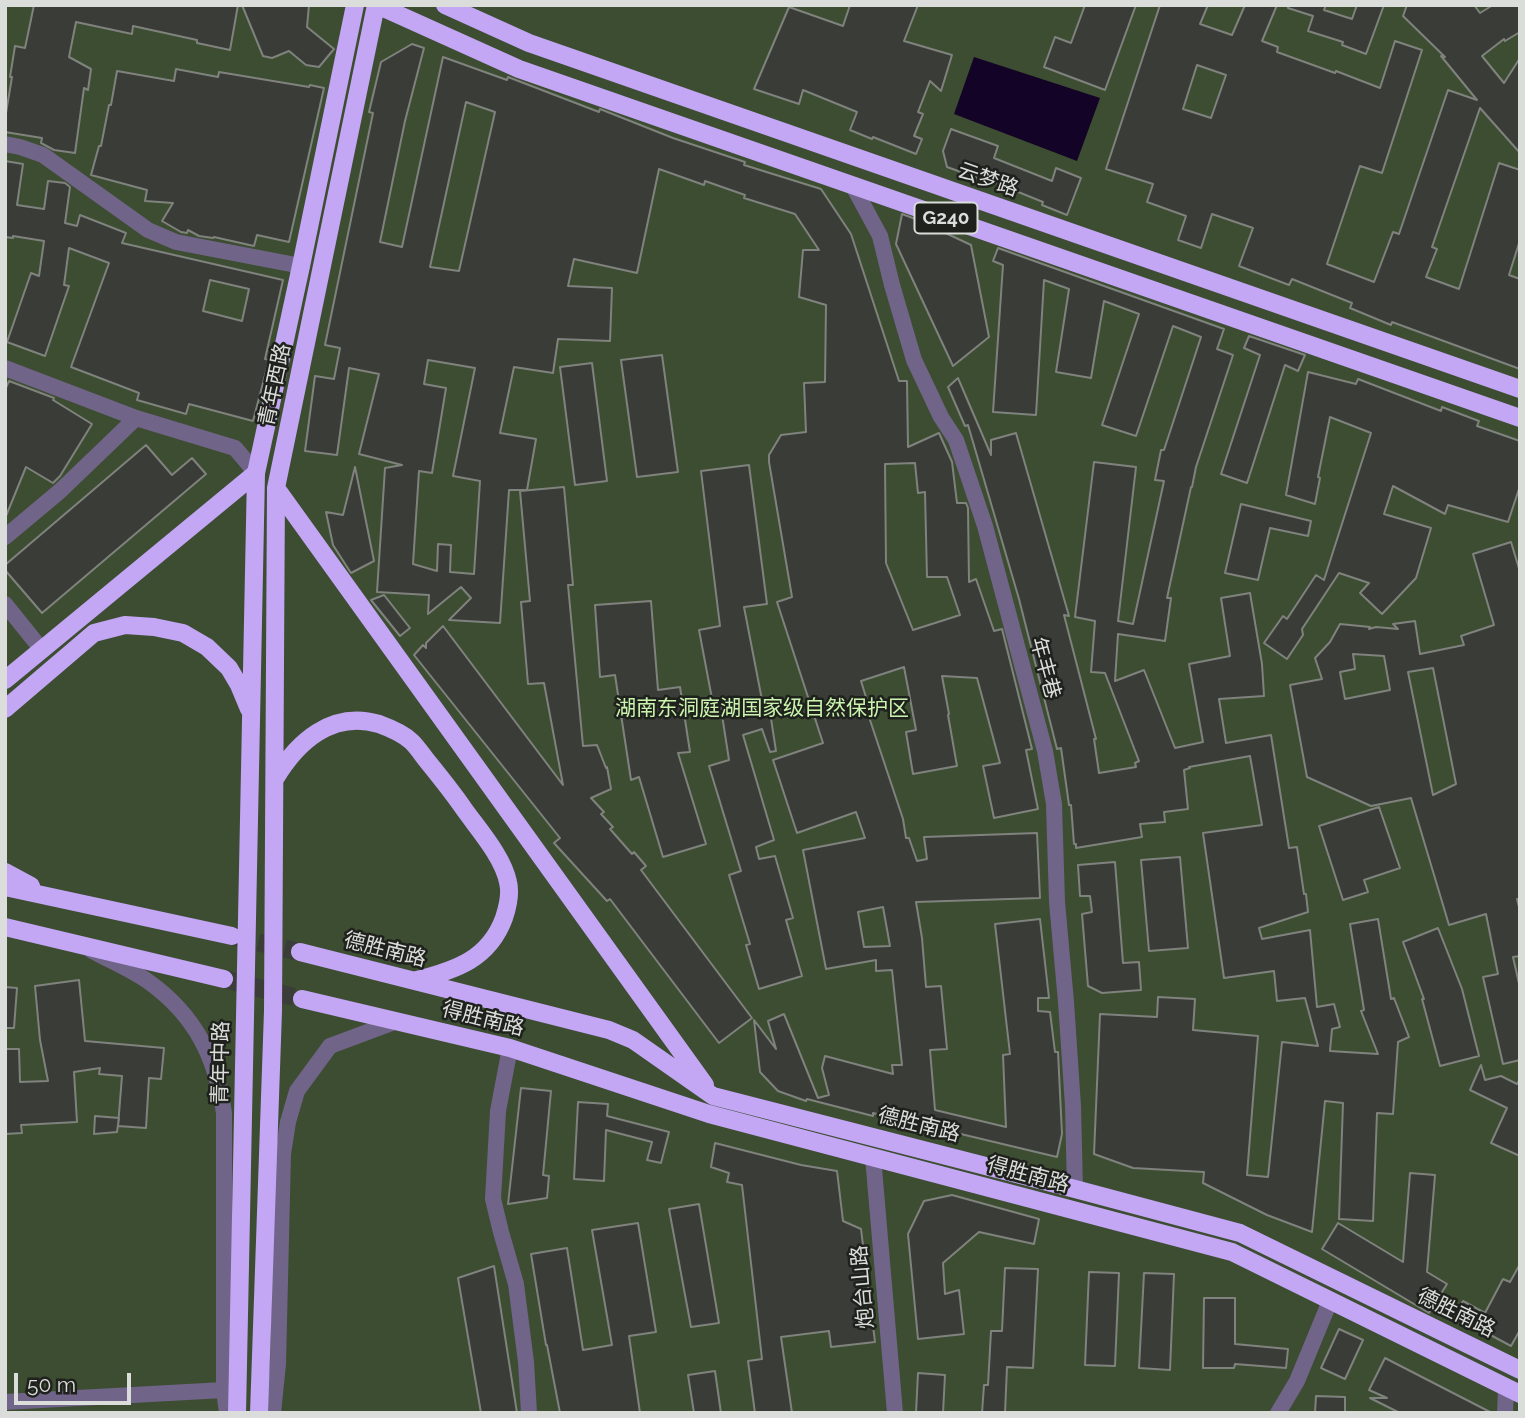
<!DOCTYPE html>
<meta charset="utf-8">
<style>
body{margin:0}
#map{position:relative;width:1525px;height:1418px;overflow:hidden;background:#1f211d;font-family:Raleway,sans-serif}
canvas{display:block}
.frame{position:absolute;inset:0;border:7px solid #dbddda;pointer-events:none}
.scale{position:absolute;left:14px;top:1373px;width:117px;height:32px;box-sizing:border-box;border:4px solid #dbddda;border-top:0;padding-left:9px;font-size:21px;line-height:24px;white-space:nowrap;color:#dbddda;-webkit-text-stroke:5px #1f211d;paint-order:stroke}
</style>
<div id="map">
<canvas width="1525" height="1418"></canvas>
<div class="frame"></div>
<div class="scale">50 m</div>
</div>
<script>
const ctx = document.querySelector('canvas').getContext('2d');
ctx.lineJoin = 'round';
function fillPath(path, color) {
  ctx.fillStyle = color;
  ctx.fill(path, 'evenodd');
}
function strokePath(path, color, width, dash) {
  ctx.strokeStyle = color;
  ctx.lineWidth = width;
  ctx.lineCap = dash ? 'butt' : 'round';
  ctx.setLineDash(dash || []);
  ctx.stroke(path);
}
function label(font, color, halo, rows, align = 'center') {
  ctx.font = font + ' Raleway,"Noto Sans SC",sans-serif';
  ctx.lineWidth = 5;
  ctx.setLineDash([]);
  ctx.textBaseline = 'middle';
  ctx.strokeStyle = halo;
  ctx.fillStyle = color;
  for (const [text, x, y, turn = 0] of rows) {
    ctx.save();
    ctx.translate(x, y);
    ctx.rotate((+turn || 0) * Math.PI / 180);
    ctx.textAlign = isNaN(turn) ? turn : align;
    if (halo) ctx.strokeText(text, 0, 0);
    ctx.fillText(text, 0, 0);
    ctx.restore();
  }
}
fillPath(new Path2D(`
 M5 5H1520V1413H5Z`), '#3d4d32');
fillPath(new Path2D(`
 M974 57 1100 98 1077 161 954 114Z`), '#130326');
const building = new Path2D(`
 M34 5H238L230 50 197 43V40L133 26 132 34 76 22 69 57 91 69 88 90 84 88 75 153 54 150 41 143 42 138 5 132V119L12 77H10L15 46 25 48Z
 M242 5H309L307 27 334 49 319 67 306 65 289 51 272 58 263 56Z
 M850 5H918L904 41 952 55 941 91 930 81 918 112 923 114 914 136 922 139 916 154 873 137 872 139 850 130 857 112 803 90 799 104 754 89 789 7 843 26Z
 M1085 5H1136L1105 90 1044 67 1055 37 1071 43Z
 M1160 5H1208L1200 24 1232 35 1245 5H1277L1262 41 1278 47 1277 52 1335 73 1336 71 1380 88 1395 41 1422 50 1382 173 1360 166 1327 264 1374 282 1393 232 1399 234 1448 90 1477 100 1441 56 1445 57 1403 16 1407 5H1474L1480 13 1493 5H1520V32L1505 41 1504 39 1482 56 1504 83 1520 58V153L1480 108 1432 247 1437 249 1426 277 1459 289 1499 163 1520 170V240L1509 275 1520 279V369L1392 322 1391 325 1350 308 1352 303 1292 279 1289 285 1239 266 1253 228 1212 214 1201 248 1178 240 1186 216 1147 202 1153 184 1106 169ZM1197 65 1226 75 1211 118 1183 109Z
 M1288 5H1326L1324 10 1352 19 1357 5H1384L1366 54 1342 45 1343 42 1308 31 1313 16 1288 8Z
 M412 44 424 48 405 121 380 242 402 247 443 57 507 80 508 77 599 112 600 109 673 138 745 162 744 165 821 189 851 234 899 381H907L908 447 939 433 952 462 957 503H966L968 508 969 582 976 579 994 631 1002 629 1032 749 1026 750 1038 809 994 818 983 766 1000 763 977 678 942 676 949 714 948 715 957 766 913 774 906 732 916 730 904 667 861 681 870 710 867 711 903 819 906 838H909L917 861 927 859 924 837 1037 833 1040 898 916 902 922 938 926 987 941 986 947 1049 930 1050 935 1110 1006 1127 1003 1055 1010 1054 995 924 1040 919 1049 998H1038V1011L1050 1012 1055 1052H1058L1062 1134 1057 1157 873 1113V1116L807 1099 806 1101 778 1091 760 1072 754 1020 776 1049 768 1021 784 1014 818 1098 829 1095 822 1068 825 1056 893 1074 892 1065H902L892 970 876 971V960L826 969 803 850 865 838 856 812 797 833 773 760 823 743 777 602 792 597 769 462V455L781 435 806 432 804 383 825 382 826 305 799 297 803 250H819L795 214 744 198 745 195 705 181 704 185 659 169 637 273 574 259 568 286 612 288 610 341 558 339 553 373 514 367 500 433 536 439 527 490H509L500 623 449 620 471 598 461 587 428 614 429 595 377 592 385 468 402 465 359 454 379 374 349 368 337 455 305 451 315 376 334 379 340 348 325 345 373 113 369 112 381 62ZM466 102 495 112 459 271 430 267ZM428 360 475 368 453 476 480 481 474 574 450 572 451 545 438 544 437 571 413 564 419 471 432 473 446 388 424 384ZM915 463 918 493 925 492 927 577H947L960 615 913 630 886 563 885 464ZM883 907 890 946 864 947 858 912Z
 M176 69 218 77 219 72 309 87 310 85 324 88 289 242 257 235 254 246 214 237 213 238 199 236 188 230 187 233 181 232 162 221 173 203 145 201 147 190 91 175 99 146H101L109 105H111L117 71 174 81Z
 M951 129 998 146 994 158 1052 181 1056 168 1081 178 1067 215 1042 205 1043 202 986 179V181L947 167 943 151Z
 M5 161 23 164 17 205 44 209 48 181 65 183 70 187 65 223 77 226 80 215 126 233 122 243 283 280 265 359 269 360 253 421 189 404 186 414 137 400 139 393 71 367 109 263 69 248 64 285 69 286 45 356 7 342 31 273 39 276 44 241 13 236V238L5 237ZM210 280 249 289 242 321 203 311Z
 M902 214 918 220 971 245 989 337 953 366 896 244Z
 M998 248 1224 329 1217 349 1233 355 1196 467 1192 487H1191L1167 598H1171L1165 641 1118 634 1115 681 1144 670 1175 748 1203 742 1189 664 1230 656 1221 598 1250 593 1262 664 1264 696 1219 699 1226 743 1271 735 1289 848 1297 847 1304 894H1306L1308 912 1259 928 1262 939 1310 930 1317 1007 1334 1004 1340 1027 1332 1029 1330 1051 1378 1054 1361 1011 1364 1010 1350 924 1378 919 1391 999 1394 998 1409 1037 1398 1042 1393 1114 1377 1113 1373 1221 1339 1219 1343 1103 1325 1101 1312 1232 1267 1215 1203 1183 1204 1172 1133 1168 1094 1154 1100 1014 1157 1017 1158 997 1195 999 1193 1030 1258 1036 1247 1175 1268 1177 1282 1042 1318 1046 1305 998 1277 1001 1274 971 1224 978 1203 833 1262 825 1250 756 1189 767 1190 768 1184 770 1188 809 1164 812 1165 822 1140 824 1142 837 1076 848V844H1074L1071 805H1069L1061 748 1057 749 1019 599 968 425 965 426 948 387 958 378 991 455V440L1016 433 1069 616 1064 615 1096 739H1094L1099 773 1136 767 1135 763 1139 761 1105 673 1091 672 1095 621 1075 617 1094 462 1136 467 1118 621 1133 624 1164 481 1155 480 1161 450H1164L1201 337 1173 326 1136 436 1102 425 1139 314 1104 301 1091 378 1056 372 1069 289 1044 280 1036 415 993 412 1003 265 993 261Z
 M1249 336 1305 355 1298 371 1285 365 1247 483 1221 474 1260 355 1244 348Z
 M662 355 678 472 637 477 621 360Z
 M592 363 607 481 575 485 560 367Z
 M1308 372 1356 384 1358 379 1441 411 1442 407 1479 421 1477 426 1520 441V486L1508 522 1448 505 1445 514 1393 486 1384 514 1431 528 1416 578 1382 614 1360 593 1369 583 1339 573 1302 629 1303 635 1287 659 1264 643 1283 616 1287 619 1316 575 1324 580 1371 433 1330 417 1318 477 1320 478 1315 504 1286 495Z
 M9 381 54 398 53 400 92 424 60 476 53 483 26 467 6 516 5 390Z
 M146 445 172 475 192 458 206 474 42 613 5 570V565Z
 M749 465 767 604 744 607 762 700 768 699 776 751 770 752 762 729 743 735 774 840 756 847 759 859 775 856 793 918 786 920 802 976 759 989 746 945 750 944 729 875 741 871 709 766 729 760 720 702 713 704 699 630 720 626 701 471Z
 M355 467 374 561 351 573 333 545 326 512 343 515Z
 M564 487 573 585H568L583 746 597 745 606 768 607 767 611 789 591 798 604 812 601 814 613 827 610 829 632 854 634 852 646 866 641 870 752 1018 719 1043 610 899 607 901 554 843 560 838 414 655 423 645 426 648V643L443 626 563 785 544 683 528 684 521 602 530 601 520 491Z
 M1241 504 1311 521 1308 536 1270 528 1258 580 1225 573Z
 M1511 542 1520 572V899H1517L1520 911V956L1513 957 1520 988V1060L1503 1064 1483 977 1498 974 1486 914 1449 925 1411 798 1371 806 1307 777 1290 685 1322 679 1315 658 1330 642 1340 624 1370 627 1369 629 1376 627 1398 629 1393 624 1415 621 1420 654 1464 645 1461 636 1494 625 1473 554ZM1353 654 1384 656 1390 690 1345 699 1340 672 1355 669ZM1433 668 1456 784 1433 795 1408 672Z
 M384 595 410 628 400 636 371 600Z
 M651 601 658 690 680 687 690 752 678 753 706 844 663 857 639 777 631 780 615 675 600 677 595 605Z
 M1379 807 1400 868 1364 880 1368 892 1343 900 1319 826Z
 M1180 857 1188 948 1149 951 1141 860Z
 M1115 862 1123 963 1139 962 1141 990 1102 993 1088 986 1082 914 1092 912 1090 896H1080L1078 865Z
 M1438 928 1462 989 1479 1056 1440 1066 1422 999H1424L1403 942Z
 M79 980 85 1041 164 1048 161 1079 149 1078 146 1128 118 1126 122 1076 99 1074 100 1068 74 1072 77 1122 21 1125 22 1133 5 1134V1049H19L20 1082 48 1081 40 1040 35 986Z
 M5 987 17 988 14 1028H5Z
 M1481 1065 1485 1080 1501 1076 1517 1084 1520 1079V1156L1491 1143 1507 1108 1470 1090Z
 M521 1088 551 1091 543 1175 549 1176 547 1198 508 1204Z
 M578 1102 608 1104 607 1116 669 1132 661 1163 647 1160 652 1142 606 1130 604 1181 574 1179Z
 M95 1116 119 1118 117 1132 94 1134Z
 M715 1143 801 1165 837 1171 843 1221 861 1229 875 1342 831 1347 829 1331 781 1337 792 1413H755L748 1361 762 1359 742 1185 727 1182 729 1173 711 1167Z
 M1410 1173 1435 1175 1427 1272 1447 1284 1429 1313 1322 1249 1338 1223 1403 1262Z
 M952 1195 1039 1219 1034 1244 979 1232 943 1263 945 1294 959 1290 964 1334 918 1339 908 1234 924 1201Z
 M699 1204 719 1323 691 1327 669 1209Z
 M638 1223 656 1332 629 1336 640 1413H560L547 1345H546L531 1254 567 1248 583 1350 612 1345 592 1230Z
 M1520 1264V1330L1511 1346 1455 1316 1463 1301 1485 1313 1503 1279 1510 1282Z
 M494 1266 517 1413H481L458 1278Z
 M1005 1268 1038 1269 1033 1368 1007 1367 1005 1413H982L984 1385H988L991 1331H1002Z
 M1089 1272 1119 1273 1115 1366 1085 1365Z
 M1144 1273 1174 1274 1170 1370 1139 1368Z
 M1204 1298H1235V1344L1288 1349 1286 1368 1235 1364 1234 1368H1203Z
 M1339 1329 1363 1340 1345 1379 1321 1368Z
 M1385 1358 1492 1413H1400L1370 1398H1387L1369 1390Z
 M715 1371 721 1413H694L688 1375Z
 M918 1373 945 1375 943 1413H916Z
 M1316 1396 1345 1397V1413H1315Z`);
fillPath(building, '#3a3c38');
strokePath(building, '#7f827d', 2);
strokePath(new Path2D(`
 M232 936 300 952
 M224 979 302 999`), '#3b3d39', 18, [18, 9]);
strokePath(new Path2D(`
 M5 144 20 147 43 155 148 230 176 242 301 266
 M853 186 880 236 892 285 914 360 941 417 956 440 985 526 1045 751 1054 804 1057 902 1066 1002 1073 1106 1075 1189
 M5 368 136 418 235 448 256 473
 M5 537 60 491 136 418
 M5 604 42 650
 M92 951C111 961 132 970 149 982 196 1016 216 1058 224 1113V1390L227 1413
 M510 1048 498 1111 493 1199 501 1232 516 1284 526 1362 529 1413
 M873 1157 895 1413
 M5 1402 224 1390
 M273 1413 278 1364 283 1154 288 1122 297 1091 330 1046 397 1021
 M1278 1413 1297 1381 1330 1301
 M1505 1413 1506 1388`), '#716489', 16);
strokePath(new Path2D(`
 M377 5 519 69 1520 418
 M445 5 529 43 1520 389
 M276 488 705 1085
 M5 680 256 473
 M5 709 94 633 125 625 154 627 183 633 207 647 229 668 239 685 249 709
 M275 779C297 742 332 710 379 724 390 728 403 733 412 742 418 748 423 756 428 762 441 778 453 793 464 809 479 830 503 857 508 882 511 894 508 906 504 918 489 959 456 970 417 980
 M5 872 31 886
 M5 887 232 936
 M5 927 224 979
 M300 952 609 1030 633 1040 713 1096 1075 1189 1240 1233 1520 1370
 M302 999 510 1048 709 1114 1232 1252 1520 1394
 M237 1413 256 473 301 266 355 5
 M259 1413 273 1011 276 488 376 5`), '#c3a7f5', 18);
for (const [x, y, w] of [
 [946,218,63]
]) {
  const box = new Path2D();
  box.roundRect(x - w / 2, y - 15.5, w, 31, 5);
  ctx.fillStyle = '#1f211d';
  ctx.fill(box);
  strokePath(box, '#dbddda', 2);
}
label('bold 19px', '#dbddda', null, [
 ["G240",946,218]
]);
label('21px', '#dbddda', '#1f211d', [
 ["云梦路",988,180,19],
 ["青年西路",275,385,-78],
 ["年丰巷",1045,668,75],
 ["德胜南路",385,950,14],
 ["得胜南路",483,1019,14],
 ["青年中路",221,1063,-89],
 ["德胜南路",919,1125,14],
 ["得胜南路",1028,1175,15],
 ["炮台山路",863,1287,-95],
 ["德胜南路",1456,1313,26]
]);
label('21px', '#caf4ad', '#1f211d', [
 ["湖南东洞庭湖国家级自然保护区",762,709]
]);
</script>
